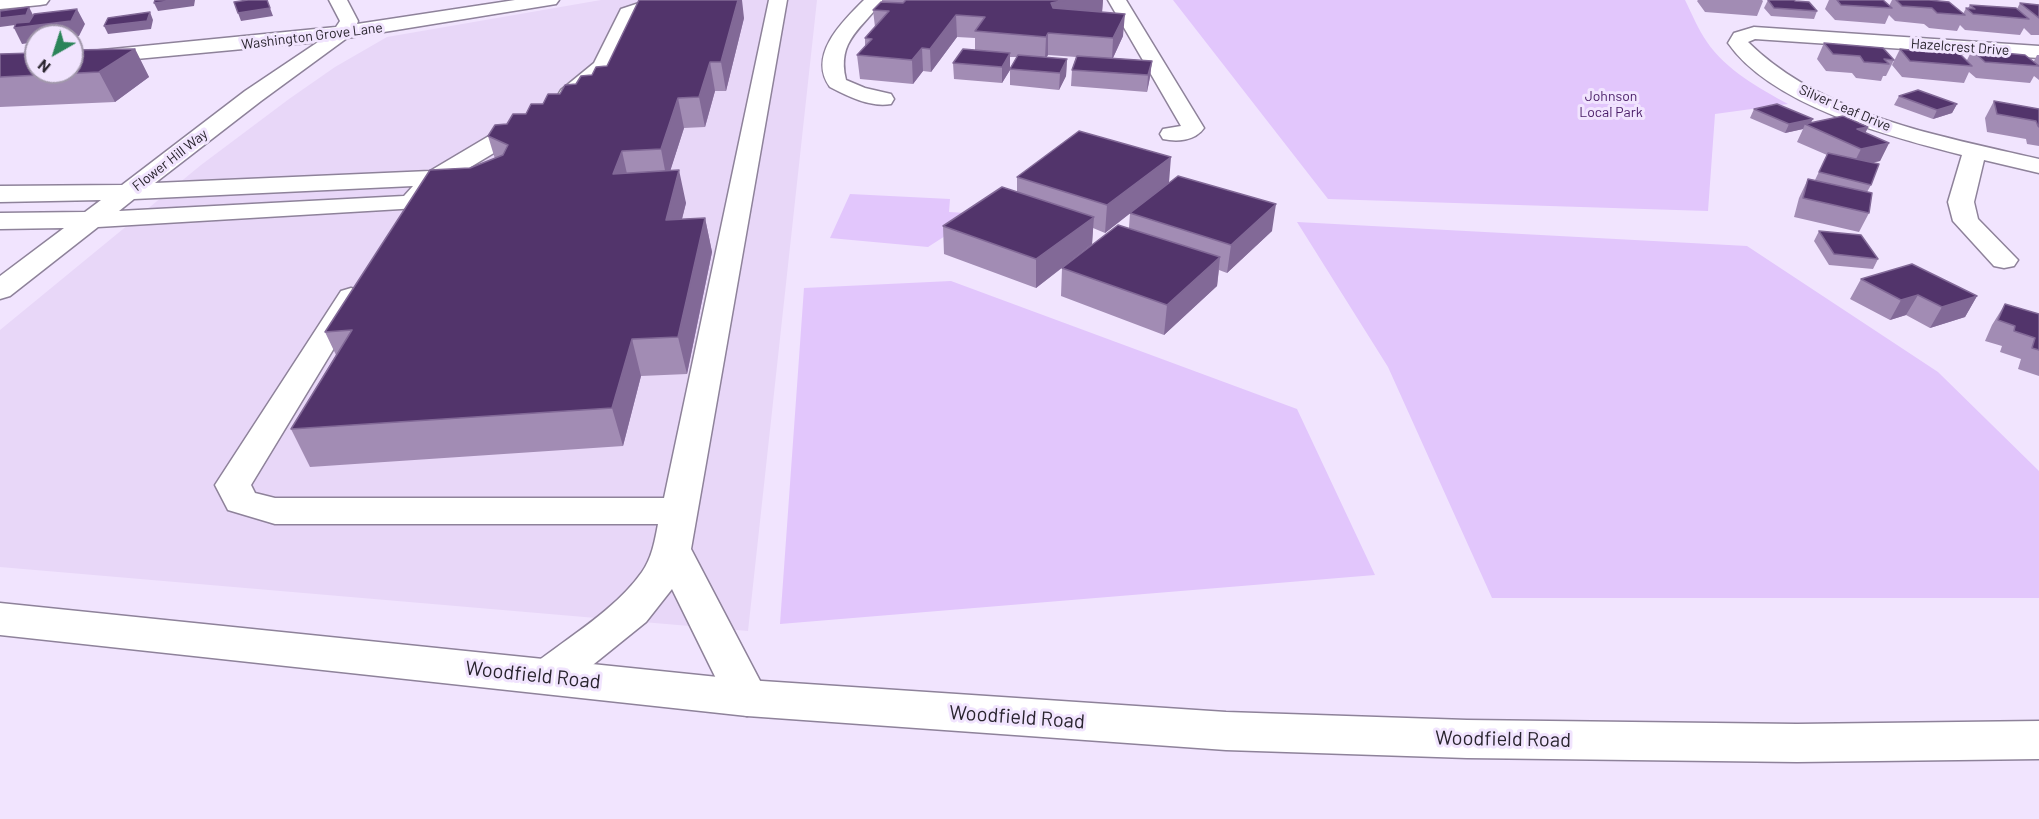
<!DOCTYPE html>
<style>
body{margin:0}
#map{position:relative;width:2039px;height:819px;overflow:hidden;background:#f1e4fe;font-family:Barlow,sans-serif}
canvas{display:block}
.north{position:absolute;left:24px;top:24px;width:60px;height:60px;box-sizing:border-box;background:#f1e4fe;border:2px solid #a197ab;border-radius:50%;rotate:219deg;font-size:16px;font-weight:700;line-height:24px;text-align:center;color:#29242e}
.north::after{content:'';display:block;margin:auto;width:21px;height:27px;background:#2b8459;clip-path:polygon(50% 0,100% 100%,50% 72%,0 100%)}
</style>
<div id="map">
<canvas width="2039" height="819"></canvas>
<div class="north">N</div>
</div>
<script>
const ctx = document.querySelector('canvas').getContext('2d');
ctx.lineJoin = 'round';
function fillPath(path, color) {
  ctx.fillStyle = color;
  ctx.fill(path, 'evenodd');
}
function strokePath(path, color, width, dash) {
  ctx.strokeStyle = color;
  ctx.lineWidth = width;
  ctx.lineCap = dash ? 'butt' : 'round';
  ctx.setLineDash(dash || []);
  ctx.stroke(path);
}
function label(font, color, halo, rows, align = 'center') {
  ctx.font = font + ' Barlow,sans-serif';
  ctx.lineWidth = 6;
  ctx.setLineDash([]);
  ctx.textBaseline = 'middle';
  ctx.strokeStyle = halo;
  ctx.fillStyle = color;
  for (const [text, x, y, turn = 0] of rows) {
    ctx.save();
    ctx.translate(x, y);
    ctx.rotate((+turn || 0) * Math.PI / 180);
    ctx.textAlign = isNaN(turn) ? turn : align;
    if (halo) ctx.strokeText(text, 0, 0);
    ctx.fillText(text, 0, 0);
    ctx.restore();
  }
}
fillPath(new Path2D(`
 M601 0H817L748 631 0 567V330L201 165 289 99 335 67 387 37Z`), '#e8d7f8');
fillPath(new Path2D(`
 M1173 0H1685C1692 14 1698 29 1707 42 1726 70 1759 88 1788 104L1715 114 1708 211 1328 199Z
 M850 194 950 199 949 212 966 213 956 229 928 247 830 238Z
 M1297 222 1747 246 1938 372 2039 471V598H1492L1388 367Z
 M951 281 1297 409 1375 575 780 624 804 288Z`), '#e2c6fc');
const minor = new Path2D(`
 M0 0H49L46 4 40 5 0 9Z
 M329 0H347L358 21 357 24 515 0H559L556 4 550 5 347 38 261 101 155 183 430 171 521 117 529 115 537 117 540 122 537 127 444 183 418 208 98 227 10 296 0 299V276L64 228 0 229V213L85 212 101 200 0 202V186L122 185 245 91 318 42 72 65V53L336 27 340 21ZM413 186 404 196 119 211 134 199Z
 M648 0H739L736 4 730 5 656 9 635 16 610 70 577 100 569 101 561 100 558 95 561 90 594 63 621 9Z
 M769 0H787L691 549 769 698 762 711 747 716 732 711 672 589 646 622 563 689 548 694 533 689 527 677 533 665C570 636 615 610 642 572 652 558 655 540 658 524H275L228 510 215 485 341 291 351 288 361 291 365 297 251 485 255 493 275 498H664Z
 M864 0H883C863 28 836 40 846 80L865 88 891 94 894 99 891 104C871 108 847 96 830 87 807 55 843 21 864 0Z
 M1108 0H1126L1204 128C1195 141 1177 142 1163 139L1160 134 1163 129 1181 126Z
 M1754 27 2039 46V58L1755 39 1748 42C1823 116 1940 136 2039 159V173L1984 160 1974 202 1978 219 2018 260 2014 266 2004 268 1994 266 1953 221 1948 202 1962 155C1891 137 1772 106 1728 43L1734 33Z`);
const major = new Path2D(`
 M0 603 747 680 1226 712 1467 720 1797 724 2039 721V759L1797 762 1467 758 1226 750 747 716 0 635Z`);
strokePath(minor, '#8e829a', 3);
strokePath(major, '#8e829a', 3);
fillPath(minor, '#fff');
fillPath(major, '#fff');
fillPath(new Path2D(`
 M882 0H1103L1102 12 1123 36 1113 58 1152 61 1150 77 1147 92 1071 86 1072 70 1076 57 1048 55 1046 58 1067 59 1066 76 1059 90 1010 85V70L1002 83 954 79 953 63 975 50V38L957 37 931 72 923 71 913 84 860 79 857 55 865 47V38L875 27 873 10 882 2ZM1010 57H1017L1010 68Z
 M1698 0H1762L1763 1 1757 16 1705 12 1697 1Z
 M1768 0H1794L1817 11 1814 19 1771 16 1764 8Z
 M1829 0H1883L1889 6 1892 0H1929L1963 14 1966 8H1968L1970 5 2017 9 2020 3 2039 5V35H2031L2024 28 2020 35 1965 30 1960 25 1957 31 1929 28 1924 24 1895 21 1889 15 1885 24 1835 20 1825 9Z
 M744 18 726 91H715L705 127 684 128 670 171 686 203 682 219 705 218 712 252 687 374 641 376 623 446 310 467 291 429 336 355 325 332 470 168 495 159 488 136 607 66Z
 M1824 43 1894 60 1886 76H1883L1881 81 1856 78 1852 73 1826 71 1817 59Z
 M1924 46 1967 60 1972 50 2034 61 2037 55H2039V80L2034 76 2030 83 1976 78 1969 72 1964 83 1902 77 1892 65 1900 49 1922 51Z
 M135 49 149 77 115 102 0 107V54L36 72Z
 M1899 96 1957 104 1952 113 1933 119 1894 105Z
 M1994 101 2039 109V146L2027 144 2026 139 1987 132 1985 118Z
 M1754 109 1811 123 1868 127 1865 133 1889 143 1880 161 1871 163V185L1867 192 1869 213 1859 232 1794 217 1799 198 1808 179 1815 180 1827 155 1797 142 1803 129 1785 133 1750 118Z
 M1017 177 1169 183 1272 231 1227 273 1219 270 1217 286 1164 335 1061 296 1062 268 1036 288 944 254 943 226 1017 192ZM1130 213 1129 228 1092 244 1093 228 1105 233Z
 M1819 231 1878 259 1873 269 1829 265 1814 241Z
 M1861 279 1977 296 1965 317 1930 328 1906 315 1890 320 1850 299Z
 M2005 304 2039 314V376L2018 369 2021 359 2000 352 2002 346 1985 341 1992 325Z`), '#a28cb4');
fillPath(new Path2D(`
 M178 0H195L194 6 158 11 154 3Z
 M738 0H742L744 18 726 91 721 62Z
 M1066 0H1103L1102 13 1050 25 1051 3Z
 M29 7 33 15 30 23 0 27V18Z
 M270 8 273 16 241 21 238 13Z
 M77 9 85 24 79 36 72 37V36H36V42L22 44 14 28Z
 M150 12 153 20 151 29 108 34 104 26Z
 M1125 14 1123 36 1112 60 1113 38Z
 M956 15 957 37 931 72 930 49Z
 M1048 33V55L1045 59 1046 37Z
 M922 48 923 71 913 84 912 60Z
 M135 49 149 77 115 102 99 72Z
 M1010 53V70L1002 83V67Z
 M1067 59 1066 76 1059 90 1060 73Z
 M1152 61 1150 77 1147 92 1148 75Z
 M710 62 715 91 705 127 699 97Z
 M678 98 684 128 667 181 661 149Z
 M1957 104 1952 113 1933 119 1937 110Z
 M1813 119 1809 126 1805 124 1803 129 1785 133 1789 124Z
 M1868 127 1860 145 1857 129Z
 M1889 143 1880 161 1852 167 1861 149Z
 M622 151 629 183 613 174Z
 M1171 157 1169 183 1105 233 1107 205Z
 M679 170 686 203 673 254 666 220Z
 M1276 204 1272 231 1227 273 1231 245Z
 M1094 217 1092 244 1036 288V259Z
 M705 218 712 252 687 374 678 337Z
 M1220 257 1217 286 1164 335 1167 305Z
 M1918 295 1906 315 1890 320 1901 300Z
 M1977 296 1965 317 1930 328 1942 307Z
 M632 339 641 376 623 446 612 408Z`), '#826997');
const building = new Path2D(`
 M155 0H178L154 3Z
 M248 0H267L270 8 238 13 234 2Z
 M639 0H738L721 62H710L699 97 678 98 661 149 622 151 613 174 679 170 666 220 705 218 678 337 632 339 612 408 291 429 352 330 325 332 430 170 470 168 503 155 508 145 488 136 495 125 507 124 513 114H526L531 104H543L548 94H560L565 85 576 84 581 76 592 75 596 67 607 66Z
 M906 0H1066L1051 3 1053 8 1125 14 1113 38 1048 33 1046 37 975 31 985 17 956 15 930 49 922 48 912 60 857 55 872 39 865 38 889 11 873 10 881 2 903 3Z
 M1768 0H1794L1795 1 1809 2 1817 11 1774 8Z
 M1837 0H1883L1892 8 1841 5Z
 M1896 0H1929L1949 2 1965 15 1937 13 1932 8 1902 6Z
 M2020 3 2039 5V18Z
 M1970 5 2016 8 2029 19 1973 14 1966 8 1975 9Z
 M29 7 26 15 0 18V11Z
 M77 9 71 21 14 28 16 23 29 22 34 14Z
 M150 12 147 21 104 26 108 18Z
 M1824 43 1883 48 1894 60 1884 59 1889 64 1864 62 1860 56 1833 54Z
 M1924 46 1955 49 1972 66 1910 61 1900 49 1929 52Z
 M135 49 99 72 0 77V54L36 53V72H72V50Z
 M963 49 1010 53 1002 67 953 63Z
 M1972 50 2025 55 2039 66 1985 62Z
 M1018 55 1067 59 1060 73 1010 69Z
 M1077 56 1152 61 1148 75 1072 70Z
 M1918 90 1957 104 1937 110 1899 96Z
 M1994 101 2039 109V127L2038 126 2036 121 1997 114Z
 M1777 104 1813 119 1789 124 1754 109Z
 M1843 116 1868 127 1857 129 1889 143 1861 149 1805 124Z
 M1079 131 1171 157 1107 205 1017 177Z
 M1828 153 1879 164 1871 185 1819 172Z
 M1178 176 1276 204 1231 245 1130 213Z
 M1808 179 1872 193 1869 213 1803 198Z
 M1002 187 1094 217 1036 259 943 226Z
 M1118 225 1220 257 1167 305 1062 268Z
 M1819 231 1861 235 1878 259 1834 254Z
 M1912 264 1977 296 1942 307 1918 295 1901 300 1861 279Z
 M2005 304 2039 314V350L2032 348 2035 338 2014 331 2015 326 1998 320Z`);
fillPath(building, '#52346b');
strokePath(building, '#826997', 1.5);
label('14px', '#29242e', '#f1e4fe', [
 ["Washington Grove Lane",312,36,-7],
 ["Hazelcrest Drive",1960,47,4],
 ["Silver Leaf Drive",1845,108,23],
 ["Flower Hill Way",170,160,-38]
]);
label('14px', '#481c66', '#f1e4fe', [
 ["Johnson",1611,96],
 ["Local Park",1611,112]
]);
label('20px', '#29242e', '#f1e4fe', [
 ["Woodfield Road",533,675,6],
 ["Woodfield Road",1017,717,4],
 ["Woodfield Road",1503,739,1]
]);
</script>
